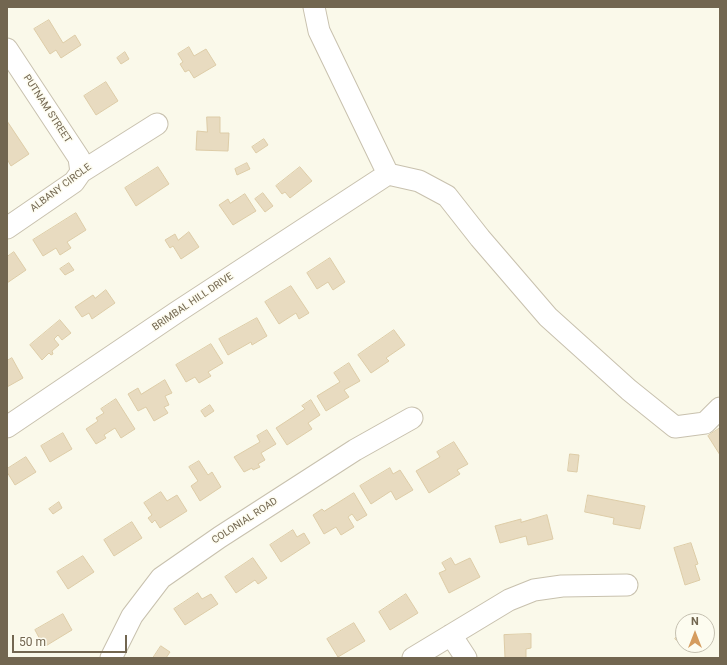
<!DOCTYPE html>
<style>
body{margin:0}
#map{position:relative;width:727px;height:665px;overflow:hidden;background:#faf9ea;font-family:Roboto,sans-serif}
canvas{display:block}
.frame{position:absolute;inset:0;border:8px solid #726650;pointer-events:none}
.north{position:absolute;left:675px;top:613px;width:40px;height:40px;box-sizing:border-box;background:#fdfcf0;border:1px solid #c5c0b0;border-radius:50%;rotate:0deg;font-size:11px;font-weight:700;line-height:16px;text-align:center;color:#726650}
.north::after{content:'';display:block;margin:auto;width:14px;height:18px;background:#d59c5e;clip-path:polygon(50% 0,100% 100%,50% 72%,0 100%)}
.scale{position:absolute;left:12px;top:635px;width:115px;height:18px;box-sizing:border-box;border:2px solid #726650;border-top:0;padding-left:5px;font-size:12px;line-height:14px;white-space:nowrap;color:#726650;-webkit-text-stroke:3px #fdfcf0;paint-order:stroke}
</style>
<div id="map">
<canvas width="727" height="665"></canvas>
<div class="frame"></div>
<div class="north">N</div>
<div class="scale">50 m</div>
</div>
<script>
const ctx = document.querySelector('canvas').getContext('2d');
ctx.lineJoin = 'round';
function fillPath(path, color) {
  ctx.fillStyle = color;
  ctx.fill(path, 'evenodd');
}
function strokePath(path, color, width, dash) {
  ctx.strokeStyle = color;
  ctx.lineWidth = width;
  ctx.lineCap = dash ? 'butt' : 'round';
  ctx.setLineDash(dash || []);
  ctx.stroke(path);
}
function label(font, color, halo, rows, align = 'center') {
  ctx.font = font + ' Roboto,sans-serif';
  ctx.lineWidth = 3;
  ctx.setLineDash([]);
  ctx.textBaseline = 'middle';
  ctx.strokeStyle = halo;
  ctx.fillStyle = color;
  for (const [text, x, y, turn = 0] of rows) {
    ctx.save();
    ctx.translate(x, y);
    ctx.rotate((+turn || 0) * Math.PI / 180);
    ctx.textAlign = isNaN(turn) ? turn : align;
    if (halo) ctx.strokeText(text, 0, 0);
    ctx.fillText(text, 0, 0);
    ctx.restore();
  }
}
const building = new Path2D(`
 M49 20 63 43 75 35 81 45 61 58 56 50 50 54 34 29Z
 M189 47 194 56 206 49 216 65 194 78 189 70 185 72 180 64 183 62 178 54Z
 M125 52 129 59 121 64 117 58Z
 M106 82 118 101 96 115 84 96Z
 M207 117H220V133H229L228 151 196 150 197 131 207 132Z
 M7 121 29 154 11 166 7 159Z
 M264 139 268 145 256 153 252 147Z
 M247 163 250 169 237 175 235 169Z
 M158 167 169 184 136 206 125 188Z
 M300 167 312 181 290 198 285 192 282 194 276 186Z
 M263 193 273 206 265 212 255 199Z
 M245 194 256 211 233 225 219 205 228 199 230 203Z
 M76 213 86 230 67 242 71 248 60 255 56 248 43 256 33 240Z
 M189 232 199 247 181 259 173 246 170 248 165 240 175 234 178 240Z
 M14 252 26 270 7 283V257Z
 M330 258 345 282 333 290 328 282 317 289 307 273Z
 M69 263 74 270 65 275 60 269Z
 M291 286 309 313 299 319 296 313 279 324 265 302Z
 M106 290 115 303 92 319 89 313 82 317 75 307 93 295 95 298Z
 M257 318 267 336 252 345 251 342 228 355 219 339Z
 M60 320 71 333 62 340 58 335 54 339 59 345 52 351 53 354 51 355 49 353 42 360 30 345Z
 M394 330 405 345 386 358 389 361 371 373 358 355Z
 M211 344 223 363 208 372 211 376 199 383 195 377 186 382 176 365Z
 M12 358 23 378 7 387V361Z
 M349 363 360 381 344 390 349 397 326 411 317 396 340 382 334 373Z
 M165 380 172 393 165 396 169 405 164 407 168 413 154 421 146 407 138 411 128 394 138 388 141 394Z
 M116 399 135 429 121 438 115 428 104 435 106 438 96 444 86 429 98 421 96 418 104 413 101 409Z
 M311 400 320 415 308 423 312 429 287 445 276 428 305 409 302 406Z
 M210 405 214 411 205 417 201 411Z
 M720 428V455L708 436Z
 M267 430 276 444 261 453 265 460 258 464 260 467 253 470 252 468 244 472 234 457 260 442 257 436Z
 M63 433 72 449 50 462 41 446Z
 M454 442 468 464 457 470 460 474 429 493 416 471 440 457 437 452Z
 M570 454 579 455 577 472 568 471Z
 M26 457 36 472 15 485 7 472V469Z
 M199 461 208 475 212 472 221 487 200 501 191 486 198 481 189 467Z
 M390 468 393 474 400 470 413 490 396 500 391 491 371 504 360 486Z
 M161 492 167 501 177 495 187 511 160 528 155 520 152 523 148 518 152 515 144 503Z
 M354 493 367 515 357 521 352 514 348 517 354 527 341 535 336 527 324 534 313 515 322 509 324 511Z
 M588 495 645 506 640 529 613 524 614 518 585 512Z
 M59 502 62 508 53 514 49 509Z
 M547 515 553 539 528 545 526 536 500 543 495 526 521 519V522Z
 M132 522 142 538 114 556 104 540Z
 M293 530 297 537 304 533 310 543 281 562 270 545Z
 M691 543 698 564 695 565 700 580 685 585 674 548Z
 M83 556 94 572 68 589 57 572Z
 M253 558 267 578 258 584 255 580 236 593 225 577Z
 M451 558 455 565 470 558 480 577 449 593 439 573 446 570 442 563Z
 M198 593 202 599 211 594 218 604 185 625 174 609Z
 M406 594 418 613 390 630 379 612Z
 M63 614 72 630 44 647 35 630Z
 M354 623 365 641 338 657 327 639Z
 M683 628V645H696L691 651 675 639Z
 M531 634V648L526 649V658H505L504 635Z
 M161 646 170 652 166 658H153Z`);
fillPath(building, '#e8dbc0');
strokePath(building, '#ddcca7', 1);
const minor = new Path2D(`
 M7 49 79 158 81 172
 M388 174 419 181 447 196 480 238 548 317 629 390 675 427 705 423 720 408
 M7 228 74 182 81 172 157 124
 M7 427 177 312 388 174 319 31 314 7
 M451 635 466 658
 M111 658 132 616 161 578 220 537 355 450 412 418
 M413 658 509 600 534 590 562 586 627 585`);
strokePath(minor, '#c8c1ae', 23);
strokePath(minor, '#fff', 21);
label('10px', '#726650', '#fdfcf0', [
 ["PUTNAM STREET",47,109,57],
 ["ALBANY CIRCLE",61,188,-37],
 ["BRIMBAL HILL DRIVE",193,302,-34],
 ["COLONIAL ROAD",245,521,-33]
]);
</script>
